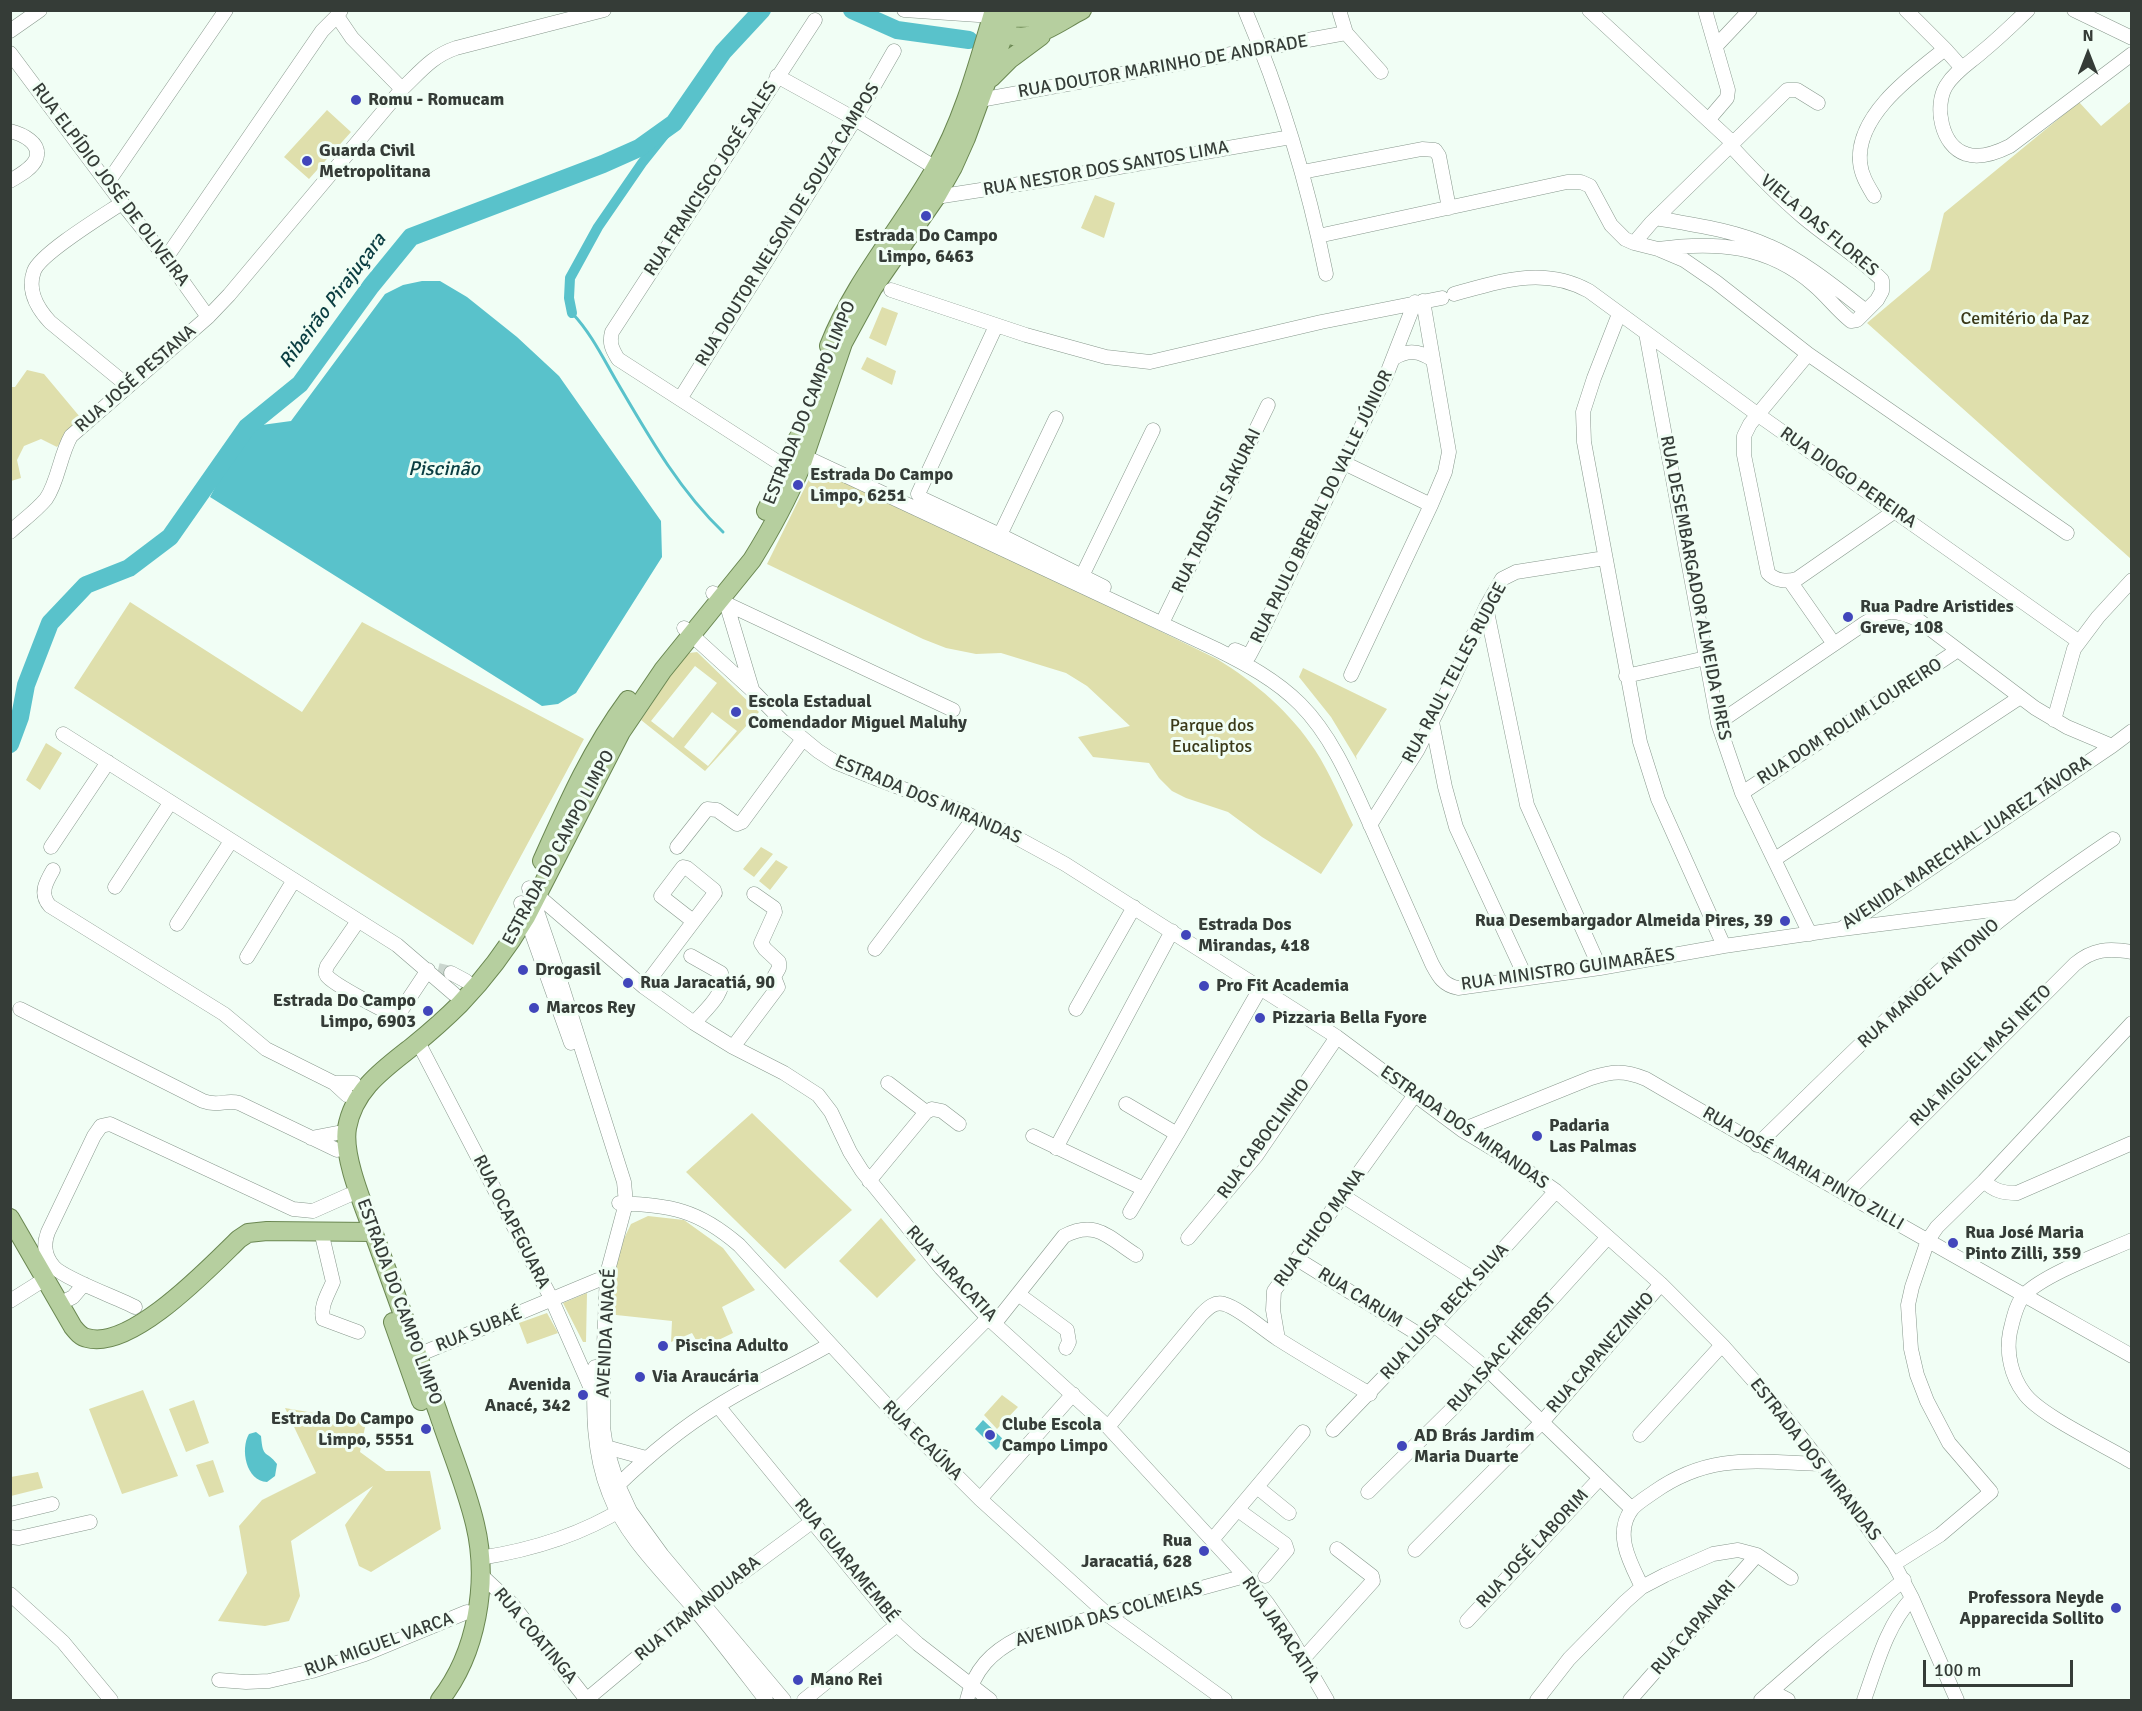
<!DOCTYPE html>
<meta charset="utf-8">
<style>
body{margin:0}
#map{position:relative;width:2142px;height:1711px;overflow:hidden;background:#f1fef5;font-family:Signika,sans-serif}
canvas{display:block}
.frame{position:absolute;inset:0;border:12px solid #353c37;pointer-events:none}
.north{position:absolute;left:2058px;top:24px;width:60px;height:60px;-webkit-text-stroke:4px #f1fef5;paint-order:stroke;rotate:0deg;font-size:16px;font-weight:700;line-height:24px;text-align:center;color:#353c37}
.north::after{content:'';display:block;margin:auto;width:21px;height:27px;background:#353c37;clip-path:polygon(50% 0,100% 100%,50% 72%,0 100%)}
.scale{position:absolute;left:1923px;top:1660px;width:150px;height:27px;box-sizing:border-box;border:3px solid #353c37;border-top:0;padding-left:8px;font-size:18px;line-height:21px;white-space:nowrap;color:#353c37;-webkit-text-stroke:4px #f1fef5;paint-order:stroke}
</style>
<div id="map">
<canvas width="2142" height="1711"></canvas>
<div class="frame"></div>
<div class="north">N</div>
<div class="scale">100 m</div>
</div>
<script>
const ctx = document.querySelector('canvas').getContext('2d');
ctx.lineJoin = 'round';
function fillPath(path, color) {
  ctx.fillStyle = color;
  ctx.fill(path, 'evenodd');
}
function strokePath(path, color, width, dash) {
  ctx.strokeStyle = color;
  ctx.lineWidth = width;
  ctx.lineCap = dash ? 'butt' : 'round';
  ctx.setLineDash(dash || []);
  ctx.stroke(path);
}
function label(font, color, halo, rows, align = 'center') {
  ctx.font = font + ' Signika,sans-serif';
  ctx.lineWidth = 6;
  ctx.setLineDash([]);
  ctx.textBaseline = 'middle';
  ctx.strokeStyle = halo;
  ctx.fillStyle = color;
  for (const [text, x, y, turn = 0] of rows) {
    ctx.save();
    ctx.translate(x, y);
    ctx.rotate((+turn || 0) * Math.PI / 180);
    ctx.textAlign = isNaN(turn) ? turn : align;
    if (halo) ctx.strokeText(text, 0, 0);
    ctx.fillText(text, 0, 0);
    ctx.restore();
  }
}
fillPath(new Path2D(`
 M2131 101V559L1867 323 1930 270 1944 213 2079 102 2101 126Z
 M327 110 351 132 309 179 284 157Z
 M1095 195 1115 203 1104 238 1081 228Z
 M882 307 898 313 886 346 869 338Z
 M867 357 896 371 892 385 861 369Z
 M27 370 44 374 80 417 57 447 41 439 24 446 17 460 21 478 11 481 10 387H15Z
 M817 463 1217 659C1255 682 1291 713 1315 750 1330 773 1341 800 1353 825L1321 874 1262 837 1228 812 1186 798 1172 791 1159 778 1149 763 1093 757 1078 737 1130 726 1087 686 1066 673 1001 653 976 654 946 648 923 639 767 564Z
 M130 602 302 712 362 622 584 739 473 945 74 688Z
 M697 652 759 712 705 771 641 720 679 663 689 653ZM695 666 717 683 673 738 651 721ZM712 712 737 731 708 766 684 747Z
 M1303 668 1387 709 1356 756 1357 760 1331 717 1299 677Z
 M46 743 62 753 40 790 26 780Z
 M761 847 773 854 754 877 743 869Z
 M776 860 788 867 770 890 759 881Z
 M752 1113 852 1210 785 1269 686 1172Z
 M648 1216 684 1220 723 1248 755 1290 722 1307 733 1333 706 1346 702 1338 696 1340 692 1333 671 1342 672 1321 607 1314 618 1251 631 1224Z
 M881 1218 916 1260 877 1298 839 1261Z
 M587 1293 586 1342H583L563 1303Z
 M547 1313 558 1333 527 1344 519 1323Z
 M143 1390 178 1476 122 1494 89 1409Z
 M1002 1395 1018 1407 997 1429 984 1415Z
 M194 1400 209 1443 186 1452 169 1409Z
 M285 1408 366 1422 360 1452 386 1471H430L441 1529 371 1572 359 1566 345 1525 373 1486 291 1541 300 1596 289 1621 265 1626 218 1621 247 1573 239 1526 262 1500 316 1473Z
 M213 1460 224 1492 209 1497 196 1465Z
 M38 1472 43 1488 11 1496V1477Z`), '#dfdfac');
fillPath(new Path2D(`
 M422 281H440L467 297 517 337 559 376 661 521 662 557 576 693 558 704 542 706 210 497 247 427 291 421 385 294 403 285Z
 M983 1420 1005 1441 996 1450 975 1429Z
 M256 1432 261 1436C263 1460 266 1449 277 1464L275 1476 267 1482C246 1481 240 1449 249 1434Z`), '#59c2cb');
strokePath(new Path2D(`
 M572 313C591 333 603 358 617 382 648 435 679 490 723 532`), '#59c2cb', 3);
strokePath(new Path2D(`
 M572 313 569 298 570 278 598 227 642 163 674 123`), '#59c2cb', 10);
strokePath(new Path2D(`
 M852 10 897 30 969 40
 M10 744 20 717 26 685 50 623 86 585 129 568 170 537 247 427 300 384 371 286 411 237 603 164 639 148 674 123 723 52 762 10`), '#59c2cb', 18);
strokePath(new Path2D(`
 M438 970 451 973`), '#cbd7cf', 14, [14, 7]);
const minor = new Path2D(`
 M341 10 337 16 352 38 402 89
 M904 10 993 16
 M1245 10C1281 95 1308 184 1326 274
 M1339 10 1346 33 1381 72
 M1589 10 1733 143 1651 223 1634 243
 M1705 10 1728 90 1727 98 1709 119
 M1906 10 1945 49
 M2028 10C2013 24 1999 38 1983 51 1971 62 1955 71 1946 86 1934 106 1941 146 1966 154 1980 159 1998 152 2010 146L2132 54
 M2074 10 2132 38
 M10 31 40 10
 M1716 46 1750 10
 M10 53 122 203 166 258 208 317
 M777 76 855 119 944 173
 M980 100 1346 33
 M10 131C22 134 42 143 36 159 32 169 18 176 10 181
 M1733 143 1787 90H1797L1818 103
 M1302 172 1422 149 1435 150 1439 156 1449 208
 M108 182 226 10
 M931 194 936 197 1045 180 1291 137
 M1874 196C1868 186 1861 175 1860 162 1856 115 1912 75 1945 49L1962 68
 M122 203C104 215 41 253 34 271 27 290 37 308 50 322L128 386
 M1656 218C1694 225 1734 230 1769 246 1804 261 1836 288 1866 311
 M1318 236 1567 182H1581L1590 186 1611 225 1625 239 1634 243 1658 249 1684 260 1716 282 1808 354 2067 533
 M1658 249C1716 241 1768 245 1814 285 1827 296 1837 310 1851 321L1857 320 1877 300 1882 291V280C1858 256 1829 239 1803 217 1777 195 1754 171 1731 146
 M166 258 322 31 337 16
 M891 290 1026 335 1106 357 1150 362 1321 322 1442 298
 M1454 294C1502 281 1543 266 1589 291L1757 414 2078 641
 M1619 314 1594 378 1583 412 1584 442 1640 742 1658 799 1724 946
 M996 326 918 494 921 498 1000 535 1104 587
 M1646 333 1718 723 1742 793 1810 934
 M1808 354 1750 424 1744 436V455L1768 573C1775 581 1787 582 1797 579L1895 511
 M1394 358C1408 349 1420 351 1433 360
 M680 399 855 119 894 51
 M812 460 1216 649C1246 664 1276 680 1300 704 1332 736 1351 782 1369 822 1390 870 1411 917 1432 964 1439 977 1443 985 1458 988L1600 968 1724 946 1841 929 2112 746 2132 731
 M1344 463 1431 505 1445 472 1449 452 1423 301
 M787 468 618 359C612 349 609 343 612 332L815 20
 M10 532C22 521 36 511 46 499 58 482 60 455 71 436L208 317 229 295 402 89C420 72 432 56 456 48L604 10
 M1000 535 1056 418
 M1082 576 1153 430
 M1790 581 1834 644
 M713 593 725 603 728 609 752 689
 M725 603 953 710
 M1486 607 1527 805 1600 968
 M1165 617 1268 405
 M684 628 753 691 784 723 818 751 835 762 885 782 959 810 1010 834 1065 864 1337 1037 1462 1130 1510 1159 1556 1191 1661 1284 1722 1345 1778 1408 1822 1464 1894 1564 1912 1598 1957 1700
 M1235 650 1249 656 1258 639 1386 376 1415 302
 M1351 675 1431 505
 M1626 676 1706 658
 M2054 720 2074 649 2098 617 2132 580
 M1432 722 1445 787 1456 827 1526 978
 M1718 723 1865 623C1888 610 1892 608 1917 619L2035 708 2067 727 2112 746
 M63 734 397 945 454 994
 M1742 793 1958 650
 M1370 825 1417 751 1450 686 1486 607 1502 579 1516 572 1605 558
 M51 847 108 762
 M677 847 707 809 717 810 737 824 742 822 803 739
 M1775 859 2019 698
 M53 870C46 882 39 894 50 906L224 1014 266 1049 334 1083 347 1095
 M115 887 170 803
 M529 888 553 958 624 1182 626 1203 607 1274 603 1369V1427L606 1447 618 1485 630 1511 662 1555 784 1700
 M537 895 644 987 694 1023 733 1047 784 1073 818 1095 831 1112 850 1152 862 1171 941 1268 988 1318 1108 1427 1245 1576 1267 1603 1289 1635 1327 1700
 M521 903 571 1043
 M358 921 327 966C326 970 324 972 327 976 333 984 385 1012 395 1015L400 1012 428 970
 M177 924 231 841
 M1842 929 2016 907
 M875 949 974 818
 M691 956 721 973C727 993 706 1009 694 1023
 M247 957 294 880
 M451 973 466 981
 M644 987 715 893 714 890 687 868 683 867 661 896 693 921
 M20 1009 203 1101C219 1107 226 1099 239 1103L337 1150
 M1076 1009 1134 907
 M418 1042 552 1300 592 1391
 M733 1047 778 987 774 977 779 968V962L765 949 761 943 775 912 774 908 754 894
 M334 1083H354
 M888 1083 926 1112
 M1126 1104 1177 1134
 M1462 1130 1591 1078C1613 1071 1624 1070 1646 1079 1807 1173 1969 1264 2132 1356
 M1033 1136 1144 1189
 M311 1138 337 1133
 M1757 1145C1833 1072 1906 996 1988 930 2028 897 2070 868 2113 839
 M1056 1148 1172 931
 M869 1181 926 1112 932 1109 942 1111 959 1124
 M1984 1181C1994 1191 2003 1193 2017 1193L2132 1143
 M1846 1193 2075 964C2093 949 2108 948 2132 952
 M1343 1196 1475 1280
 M619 1203C672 1206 697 1209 739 1245L894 1413 980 1499 1108 1615 1225 1700
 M1130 1212 1177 1134 1261 987
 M321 1231 333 1282C328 1294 320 1306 323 1319L358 1332
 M1188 1238 1256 1156 1337 1037
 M2132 1240C2103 1253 2047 1273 2025 1294 2016 1303 2013 1320 2010 1332 2006 1352 2011 1376 2024 1393 2039 1415 2106 1446 2132 1462
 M1297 1259 1423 1337
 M1018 1294 1067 1330 1069 1342 1066 1348
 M10 1301 45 1279
 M59 1304 73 1297 84 1284
 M135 1307C118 1298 65 1279 54 1267 45 1257 43 1245 48 1232L94 1136 101 1126 110 1124 293 1209 313 1211 349 1195
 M995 1323 1064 1236C1096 1219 1109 1238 1136 1255
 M1434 1325 1487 1369 1632 1509
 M1278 1339 1273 1310 1274 1291 1414 1096
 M418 1355 598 1280 607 1279
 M595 1367C593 1409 593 1453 609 1493 625 1536 663 1572 693 1607 718 1637 742 1669 766 1700
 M718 1406 897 1625 918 1644 990 1700
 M894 1413 988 1318
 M1108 1427 1201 1315C1207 1309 1214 1301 1224 1304 1239 1308 1264 1330 1278 1339 1308 1358 1339 1376 1370 1394
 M1333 1430 1434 1325 1556 1191
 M1640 1435 1722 1345
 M606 1447 646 1458
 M618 1485C648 1456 680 1429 716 1407 752 1384 792 1366 829 1345
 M1257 1487 1289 1513
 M1368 1492 1454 1407 1608 1237
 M980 1499 1073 1394
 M1238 1510 1285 1544 1287 1550 1265 1576
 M10 1514 52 1504
 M10 1537 19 1538 90 1522
 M1212 1540 1303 1432
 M1415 1550 1543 1421 1661 1284
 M480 1558C531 1550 581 1535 624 1508
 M1894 1564 1940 1535 1991 1492 1949 1443 1927 1401 1917 1375 1911 1349 1908 1305 1912 1287 1928 1240 1937 1227 1984 1181 2132 1023
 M480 1574 511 1603 587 1700
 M1642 1587C1631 1564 1613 1534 1632 1509 1637 1503 1647 1497 1654 1492 1711 1452 1757 1462 1822 1464
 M10 1594 63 1642 111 1700
 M1467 1621 1600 1478
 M1303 1659 1373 1581 1372 1576 1337 1549
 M219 1680 246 1682 269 1681 312 1671 365 1654 467 1612
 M1771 1691 1788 1700
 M586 1700 702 1603 813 1521
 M804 1700 897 1625
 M967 1700C974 1670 991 1652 1019 1638L1245 1576
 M1537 1700 1569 1659 1625 1602 1642 1587 1665 1575 1713 1554 1738 1550 1757 1555 1791 1578
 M1630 1700 1757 1555
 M1761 1700 1824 1645 1904 1580
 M1864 1700C1877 1664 1886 1627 1912 1598`);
const major = new Path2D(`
 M1002 17C1023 18 1032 20 1052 10
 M997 28C1025 51 1056 23 1082 10
 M991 78 1010 59 1041 36
 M829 346C854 282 901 229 935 169 963 121 978 64 994 10
 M766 511 787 468 798 438
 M542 861C567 805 591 750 628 700
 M10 1218 73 1327C77 1332 81 1337 87 1338 131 1351 210 1267 239 1239L248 1233 267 1231 373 1232
 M393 1322 421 1401
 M440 1700C477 1653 489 1582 475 1524 466 1486 450 1449 438 1412 417 1354 396 1295 375 1237 365 1209 342 1157 347 1128 354 1089 384 1069 413 1046 429 1033 446 1018 460 1004 486 977 507 949 526 917L621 732 663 670 752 560C770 531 787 500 800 469L843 343 873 288 936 197 953 167 966 138 1013 10`);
strokePath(minor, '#88988d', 15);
strokePath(major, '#6a8751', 20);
strokePath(minor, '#fff', 14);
strokePath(major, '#b6cf9f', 18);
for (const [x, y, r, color] of [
 [356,100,6,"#4146bb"],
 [307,161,6,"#4146bb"],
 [926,216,6,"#4146bb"],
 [798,485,6,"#4146bb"],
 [1848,617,6,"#4146bb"],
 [736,712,6,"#4146bb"],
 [1785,921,6,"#4146bb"],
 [1186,935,6,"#4146bb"],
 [523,970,6,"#4146bb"],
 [628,983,6,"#4146bb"],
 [1204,986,6,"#4146bb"],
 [534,1008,6,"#4146bb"],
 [428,1011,6,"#4146bb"],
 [1260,1018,6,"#4146bb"],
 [1537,1136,6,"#4146bb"],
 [1953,1243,6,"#4146bb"],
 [663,1346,6,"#4146bb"],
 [640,1377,6,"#4146bb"],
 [583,1395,6,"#4146bb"],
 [426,1429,6,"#4146bb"],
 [990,1435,6,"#4146bb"],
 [1402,1446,6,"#4146bb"],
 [1204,1551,6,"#4146bb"],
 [2116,1608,6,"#4146bb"],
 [798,1680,6,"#4146bb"]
]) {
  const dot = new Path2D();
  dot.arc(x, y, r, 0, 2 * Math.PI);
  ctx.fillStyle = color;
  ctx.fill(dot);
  strokePath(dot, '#f1fef5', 2);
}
label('18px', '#353c37', '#f1fef5', [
 ["RUA DOUTOR MARINHO DE ANDRADE",1163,67,-10],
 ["RUA NESTOR DOS SANTOS LIMA",1106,169,-10],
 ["RUA FRANCISCO JOSÉ SALES",711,179,-57],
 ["RUA ELPÍDIO JOSÉ DE OLIVEIRA",110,185,53],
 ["RUA DOUTOR NELSON DE SOUZA CAMPOS",788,225,-58],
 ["VIELA DAS FLORES",1819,226,40],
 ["RUA JOSÉ PESTANA",136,379,-41],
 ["ESTRADA DO CAMPO LIMPO",810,403,-68],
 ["RUA DIOGO PEREIRA",1848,478,35],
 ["RUA PAULO BREBAL DO VALLE JÚNIOR",1322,507,-64],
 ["RUA TADASHI SAKURAI",1217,511,-64],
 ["RUA DESEMBARGADOR ALMEIDA PIRES",1695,588,79],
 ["RUA RAUL TELLES RUDGE",1455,673,-62],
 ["RUA DOM ROLIM LOUREIRO",1850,722,-33],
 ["ESTRADA DOS MIRANDAS",928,800,23],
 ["AVENIDA MARECHAL JUAREZ TÁVORA",1967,843,-34],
 ["ESTRADA DO CAMPO LIMPO",559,848,-62],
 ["RUA MINISTRO GUIMARÃES",1568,970,-8],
 ["RUA MANOEL ANTONIO",1929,984,-42],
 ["RUA MIGUEL MASI NETO",1981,1056,-45],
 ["ESTRADA DOS MIRANDAS",1464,1128,35],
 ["RUA CABOCLINHO",1264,1139,-54],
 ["RUA JOSÉ MARIA PINTO ZILLI",1803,1169,30],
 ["RUA OCAPEGUARA",511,1222,63],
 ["RUA CHICO MANA",1320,1228,-54],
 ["RUA JARACATIA",951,1274,47],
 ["RUA CARUM",1360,1298,32],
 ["ESTRADA DO CAMPO LIMPO",399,1302,70],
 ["RUA LUISA BECK SILVA",1445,1312,-47],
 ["RUA SUBAÉ",479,1330,-22],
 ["AVENIDA ANACÉ",607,1333,-87],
 ["RUA ISAAC HERBST",1502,1353,-48],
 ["RUA CAPANEZINHO",1601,1353,-49],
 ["RUA ECAÚNA",922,1441,45],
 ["ESTRADA DOS MIRANDAS",1815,1460,52],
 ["RUA JOSÉ LABORIM",1533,1549,-47],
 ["RUA GUARAMEMBÉ",846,1561,51],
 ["RUA ITAMANDUABA",698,1609,-39],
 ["AVENIDA DAS COLMEIAS",1109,1615,-16],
 ["RUA CAPANARI",1694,1628,-49],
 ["RUA JARACATIA",1280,1630,56],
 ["RUA COATINGA",535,1636,50],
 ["RUA MIGUEL VARCA",379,1645,-20]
]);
label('bold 18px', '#353c37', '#f1fef5', [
 ["Romu - Romucam",368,100],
 ["Guarda Civil",319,151],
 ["Metropolitana",319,172],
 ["Estrada Do Campo",926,236,"center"],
 ["Limpo, 6463",926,257,"center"],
 ["Estrada Do Campo",810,475],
 ["Limpo, 6251",810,496],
 ["Rua Padre Aristides",1860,607],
 ["Greve, 108",1860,628],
 ["Escola Estadual",748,702],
 ["Comendador Miguel Maluhy",748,723],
 ["Rua Desembargador Almeida Pires, 39",1773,921,"right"],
 ["Estrada Dos",1198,925],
 ["Mirandas, 418",1198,946],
 ["Drogasil",535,970],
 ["Rua Jaracatiá, 90",640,983],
 ["Pro Fit Academia",1216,986],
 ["Estrada Do Campo",416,1001,"right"],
 ["Limpo, 6903",416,1022,"right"],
 ["Marcos Rey",546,1008],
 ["Pizzaria Bella Fyore",1272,1018],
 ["Padaria",1549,1126],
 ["Las Palmas",1549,1147],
 ["Rua José Maria",1965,1233],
 ["Pinto Zilli, 359",1965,1254],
 ["Piscina Adulto",675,1346],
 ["Via Araucária",652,1377],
 ["Avenida",571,1385,"right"],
 ["Anacé, 342",571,1406,"right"],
 ["Estrada Do Campo",414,1419,"right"],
 ["Limpo, 5551",414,1440,"right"],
 ["Clube Escola",1002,1425],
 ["Campo Limpo",1002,1446],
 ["AD Brás Jardim",1414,1436],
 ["Maria Duarte",1414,1457],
 ["Rua",1192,1541,"right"],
 ["Jaracatiá, 628",1192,1562,"right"],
 ["Professora Neyde",2104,1598,"right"],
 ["Apparecida Sollito",2104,1619,"right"],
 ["Mano Rei",810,1680]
], 'left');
label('18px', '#3a3918', '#f1fef5', [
 ["Cemitério da Paz",2025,319],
 ["Parque dos",1212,726],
 ["Eucaliptos",1212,747]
]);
label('italic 20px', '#0a3d41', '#f1fef5', [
 ["Ribeirão Pirajuçara",333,301,-53],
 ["Piscinão",444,470]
]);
</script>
